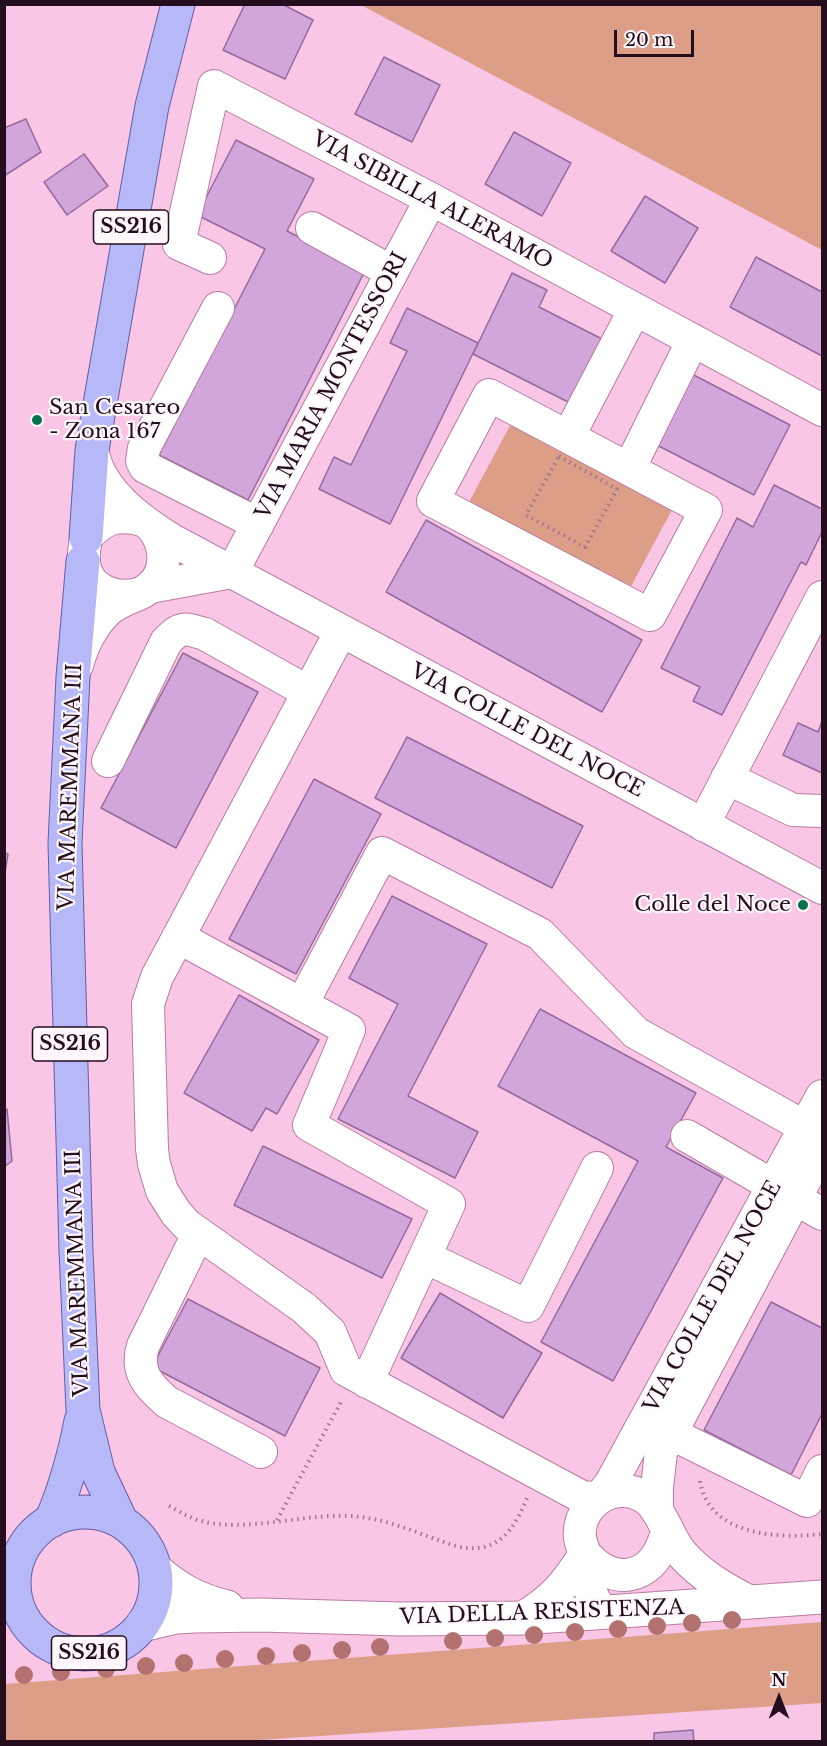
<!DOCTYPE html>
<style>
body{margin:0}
#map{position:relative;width:827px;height:1746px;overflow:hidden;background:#f9c6e6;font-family:"Libre Baskerville",serif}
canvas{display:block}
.frame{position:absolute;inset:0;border:6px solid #240e1d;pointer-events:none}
.north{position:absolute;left:749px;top:1668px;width:60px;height:60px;-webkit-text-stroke:4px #fdf6fa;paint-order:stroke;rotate:0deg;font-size:16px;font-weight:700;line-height:24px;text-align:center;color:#240e1d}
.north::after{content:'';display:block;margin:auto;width:21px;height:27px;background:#240e1d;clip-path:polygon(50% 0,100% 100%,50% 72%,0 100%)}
.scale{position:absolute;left:614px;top:30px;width:80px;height:27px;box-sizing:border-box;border:3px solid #240e1d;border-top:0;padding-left:8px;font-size:18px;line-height:21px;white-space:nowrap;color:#240e1d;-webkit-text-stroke:4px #fdf6fa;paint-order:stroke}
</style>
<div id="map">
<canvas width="827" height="1746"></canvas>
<div class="frame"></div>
<div class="north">N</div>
<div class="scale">20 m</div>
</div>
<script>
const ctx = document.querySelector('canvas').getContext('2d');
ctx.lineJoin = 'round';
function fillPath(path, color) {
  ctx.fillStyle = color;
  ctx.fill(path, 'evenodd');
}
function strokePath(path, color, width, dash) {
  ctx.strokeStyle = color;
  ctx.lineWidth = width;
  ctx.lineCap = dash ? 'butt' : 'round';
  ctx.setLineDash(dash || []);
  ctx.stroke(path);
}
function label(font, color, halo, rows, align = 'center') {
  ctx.font = font + ' "Libre Baskerville",serif';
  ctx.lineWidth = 4.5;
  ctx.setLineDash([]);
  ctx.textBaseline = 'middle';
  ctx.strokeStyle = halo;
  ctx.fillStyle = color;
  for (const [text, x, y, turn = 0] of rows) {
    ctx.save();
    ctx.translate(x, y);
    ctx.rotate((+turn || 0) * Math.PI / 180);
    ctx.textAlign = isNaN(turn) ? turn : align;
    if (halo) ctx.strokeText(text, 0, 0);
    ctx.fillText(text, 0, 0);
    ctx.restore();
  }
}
fillPath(new Path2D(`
 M361 5H822V250Z
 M513 420 674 506 629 590 468 504Z
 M822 1622V1703L243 1741H5V1684Z`), '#dc9e87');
const building = new Path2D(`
 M245 4H282L313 20 285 79 223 50Z
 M384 57 440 85 412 142 355 114Z
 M26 119 41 152 4 176V128Z
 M514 132 571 163 542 216 485 184Z
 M236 140 314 179 287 231 365 271 248 500 159 455 265 249 197 215Z
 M84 154 108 186 67 215 44 182Z
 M645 196 698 228 665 283 611 251Z
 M756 257 822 292V356L730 307Z
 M512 273 547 290 539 307 606 341 574 405 473 354Z
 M407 308 478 343 390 524 319 489 334 457 351 465 407 351 390 343Z
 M688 372 790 425 754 495 651 442Z
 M774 485 822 509V532L806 565 801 562 722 715 693 701 700 687 661 668 737 518 753 527Z
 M426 520 642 640 602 712 386 592Z
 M183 653 258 692 176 848 101 808Z
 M822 721V773L783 755 798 723 818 732Z
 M407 737 583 826 552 888 375 798Z
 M314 779 381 814 296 974 229 939Z
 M4 853 8 854 4 880Z
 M392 896 487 944 408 1096 478 1132 455 1178 338 1119 398 1004 349 978Z
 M239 995 319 1040 277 1114 266 1108 252 1131 184 1093Z
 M540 1009 696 1093 666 1147 723 1178 613 1381 541 1342 638 1161 498 1086Z
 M7 1109 12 1161 4 1167V1111Z
 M263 1146 412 1219 382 1278 234 1205Z
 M440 1293 542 1353 503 1418 401 1358Z
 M188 1299 320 1368 285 1436 152 1367Z
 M771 1302 822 1328V1414L791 1475 704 1430Z
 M693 1730 694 1742H654V1733Z`);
fillPath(building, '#d2a5db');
strokePath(building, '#946a9d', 1.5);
const minor = new Path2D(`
 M312 228 392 272
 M210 258 179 244 214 86 431 199 822 410
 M218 308 144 448 142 461 145 467 258 524
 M489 395 706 510 650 615 433 501Z
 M568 437 635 309
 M92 450C94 458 96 466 100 473 115 502 145 523 172 540L822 888
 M629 469 693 340
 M232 572 431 199
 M150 587 232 572
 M138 594C114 600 86 589 84 562 83 554 85 546 86 538 102 519 117 513 142 520
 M341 631 157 977 148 1004 152 1149 154 1164 162 1191 176 1213 187 1225 304 1308 330 1332 346 1370 582 1497 593 1498 601 1496
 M77 665C83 644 91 627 106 612 116 602 131 598 143 592 169 578 168 547 152 527
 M108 761 166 642C181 626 184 628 205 634L308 692
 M727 778 793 810 822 811
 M703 825 822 597
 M178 937 349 1030 309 1125 449 1204 367 1382
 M302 1004 382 853 540 934 636 1033 805 1127
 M687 1136 822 1214
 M198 1234 143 1346C135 1371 148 1386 167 1402L261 1452
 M425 1257 528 1306 597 1168
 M670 1433 807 1501 822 1471
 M601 1496 611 1483 822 1096
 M657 1508V1488L661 1452 822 1148
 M585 1554C612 1586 650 1581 664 1541
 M602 1612C598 1606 593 1599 591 1592 587 1581 588 1568 586 1556 584 1550 581 1545 580 1538 577 1513 599 1490 624 1491 661 1492 663 1533 683 1555 702 1576 725 1589 750 1602
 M522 1618C552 1601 567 1583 585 1554`);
const tertiary = new Path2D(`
 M155 1569C177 1589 198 1600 227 1607
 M142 1625 176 1617 194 1616 261 1615 400 1619 522 1618 822 1597`);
const primary = new Path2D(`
 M86 538 92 450 152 106 178 4
 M83 561 73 677 65 843 76 1251 83 1410 98 1472 121 1521
 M14 1583a71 71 0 1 1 142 0a71 71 0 1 1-142 0Z
 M51 1521C66 1487 74 1457 81 1421`);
strokePath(minor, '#b87ca3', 34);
strokePath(tertiary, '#b87ca3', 35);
strokePath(primary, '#645da7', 35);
strokePath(new Path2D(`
 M559 456 617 489 585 547 526 515Z
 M700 1481C709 1536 778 1539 822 1534
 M169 1506C179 1511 188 1517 198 1520 245 1535 311 1510 361 1517 384 1520 406 1528 427 1536 446 1542 463 1552 484 1547 508 1541 518 1519 527 1498
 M277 1520 342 1400`), '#9d778f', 4, [1.5, 4.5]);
strokePath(minor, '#fff', 32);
strokePath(tertiary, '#fff', 33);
strokePath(primary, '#b6b8f7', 33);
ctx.fillStyle = '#b37270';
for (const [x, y] of [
 [732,1620],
 [692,1623],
 [657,1626],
 [618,1629],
 [575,1632],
 [534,1635],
 [495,1638],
 [453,1641],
 [380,1647],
 [342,1650],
 [302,1653],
 [266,1656],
 [225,1659],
 [184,1663],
 [146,1666],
 [106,1669],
 [61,1672],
 [24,1675]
]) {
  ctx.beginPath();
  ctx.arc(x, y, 9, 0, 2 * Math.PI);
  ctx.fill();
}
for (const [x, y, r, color] of [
 [37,420,6,"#04724a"],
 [803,905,6,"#04724a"]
]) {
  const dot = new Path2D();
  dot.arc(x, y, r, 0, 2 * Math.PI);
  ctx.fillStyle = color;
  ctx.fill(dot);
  strokePath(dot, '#fdf6fa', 2);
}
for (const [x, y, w] of [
 [131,227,75],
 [70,1044,75],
 [89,1653,75]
]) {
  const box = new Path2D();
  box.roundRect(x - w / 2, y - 17, w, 34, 4.5);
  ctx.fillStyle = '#fdf6fa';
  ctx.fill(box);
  strokePath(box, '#240e1d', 1.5);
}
label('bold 20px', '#240e1d', null, [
 ["SS216",131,227],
 ["SS216",70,1044],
 ["SS216",89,1653]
]);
label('21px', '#240e1d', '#fdf6fa', [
 ["VIA SIBILLA ALERAMO",432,201,28],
 ["VIA MARIA MONTESSORI",332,386,-62],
 ["VIA COLLE DEL NOCE",527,731,28],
 ["VIA MAREMMANA III",71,787,-88],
 ["VIA MAREMMANA III",78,1273,-92],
 ["VIA COLLE DEL NOCE",713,1297,-61],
 ["VIA DELLA RESISTENZA",542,1613,-2]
]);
label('21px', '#240e1d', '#fdf6fa', [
 ["San Cesareo",49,408],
 ["- Zona 167",49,432],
 ["Colle del Noce",791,905,"right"]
], 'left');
</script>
